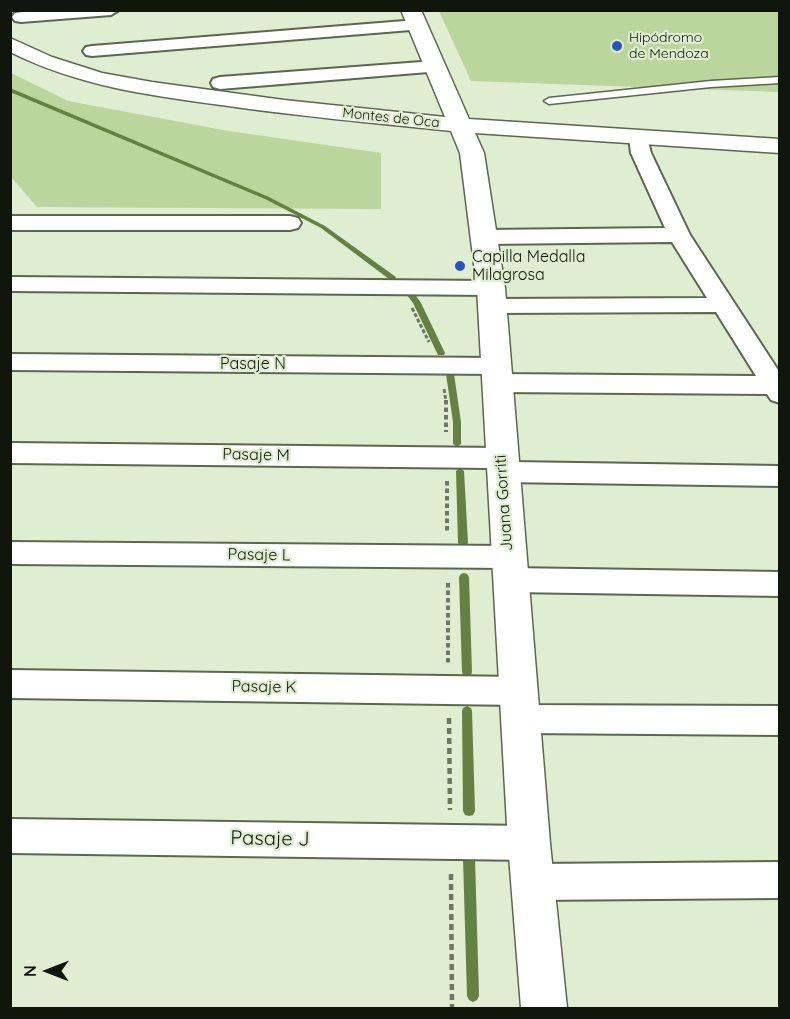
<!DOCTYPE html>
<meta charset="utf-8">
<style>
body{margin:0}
#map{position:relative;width:790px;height:1019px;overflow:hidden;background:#dfedd0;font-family:Quicksand,sans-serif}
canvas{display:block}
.frame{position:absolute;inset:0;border:12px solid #11160c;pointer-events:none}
.north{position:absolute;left:18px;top:941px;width:60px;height:60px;-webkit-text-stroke:4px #dfedd0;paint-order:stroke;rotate:270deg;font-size:16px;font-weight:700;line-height:24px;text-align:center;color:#11160c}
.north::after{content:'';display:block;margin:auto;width:21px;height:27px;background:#11160c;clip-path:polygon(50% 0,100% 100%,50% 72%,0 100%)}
</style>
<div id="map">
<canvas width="790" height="1019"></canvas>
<div class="frame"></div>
<div class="north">N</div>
</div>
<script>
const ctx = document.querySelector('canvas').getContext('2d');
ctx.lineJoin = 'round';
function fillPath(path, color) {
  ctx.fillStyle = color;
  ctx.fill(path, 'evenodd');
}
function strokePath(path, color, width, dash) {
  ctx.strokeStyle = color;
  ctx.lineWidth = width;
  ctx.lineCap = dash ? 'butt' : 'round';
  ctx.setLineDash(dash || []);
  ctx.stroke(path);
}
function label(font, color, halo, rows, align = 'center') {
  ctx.font = font + ' Quicksand,sans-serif';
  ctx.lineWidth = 4.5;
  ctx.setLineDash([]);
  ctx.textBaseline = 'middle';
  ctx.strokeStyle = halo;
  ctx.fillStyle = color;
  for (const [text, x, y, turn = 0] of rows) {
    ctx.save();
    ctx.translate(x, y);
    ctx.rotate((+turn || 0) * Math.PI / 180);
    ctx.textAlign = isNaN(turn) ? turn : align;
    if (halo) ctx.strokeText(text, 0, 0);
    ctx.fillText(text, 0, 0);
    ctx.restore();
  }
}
fillPath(new Path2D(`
 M439 11H779V92L471 81Z
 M11 73 68 101 229 131 381 153V209L37 207 11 177Z`), '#bad69c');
fillPath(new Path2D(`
 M10 88 269 197 325 226 396 277 395 279H389L321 228 265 199 10 92Z
 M408 293H414L421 303 445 353 444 355H438L437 353 413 303 407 295Z
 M450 371 454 374 461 422V444L457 447 453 444V422L446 374Z
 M460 468 464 471 468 543 466 545H460L458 543 456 471Z
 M464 573 467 574 469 577 472 672 471 675 467 676 463 675 462 672 459 577 461 574Z
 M467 706 471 708 472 711 475 811 473 815 469 816 465 815 463 811 462 711 463 708Z
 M469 853 473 854 475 858 479 996 477 1000 473 1002 469 1000 467 996 463 858 465 854Z`), '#658043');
const lane = new Path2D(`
 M780 77V83L711 87 549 104 544 101 549 98 711 81Z`);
const street = new Path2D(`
 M38 10H119L111 15 21 22 15 21 12 17 15 13Z
 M417 20 423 21 426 25 423 29 92 56 86 55 83 51 86 47 92 46Z
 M435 61 441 63 444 67 441 71 220 89 213 87 211 83 213 79 220 77Z
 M639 131 646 133 651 153 690 235 780 373V403L771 400 767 394 497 392 488 389 484 383 488 377 497 374 756 376 716 312 493 313 485 311 481 306 485 301 493 299 707 298 672 242 485 244 477 242 474 237 477 232 485 230 665 228 631 153 629 137 632 133Z
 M10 216H290L298 218 301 223 298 228 290 230H10Z
 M10 277 491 281 499 283 503 288 499 293 491 295 10 291Z
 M10 354 496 358 505 360 509 366 505 372 496 374 10 370Z
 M10 443 501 448 511 451 515 458 512 462 780 466V486L502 482 492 479 488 472 491 468 10 463Z
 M10 542 508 546 518 549 523 557 518 565 508 568 10 564Z
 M510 568 780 572V596L510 592 499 588 495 580 499 572Z
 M10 670 518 677 530 681 534 691 530 701 518 705 10 698Z
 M520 705 780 706V735L520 733 508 729 503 719 508 709Z
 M10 819 529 826 542 831 547 843 542 855 529 860 10 853Z
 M780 862V898L532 900 519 895 513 882 519 869 532 864Z`);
const secondary = new Path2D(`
 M401 10H421L469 119 780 139V153L475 133 484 153 505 288 550 843 567 1008H521L508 843 477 288 460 153 451 131C374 123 297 116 221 105 146 95 79 86 10 52V38L52 57 102 73 152 82 284 100 445 117Z`);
strokePath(lane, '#5b674e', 3);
strokePath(street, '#5b674e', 4);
strokePath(secondary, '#5b674e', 3);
strokePath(new Path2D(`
 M412 308 429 342
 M444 389 446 401`), '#6e7765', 3, [4, 2]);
strokePath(new Path2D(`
 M446 400V432
 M447 481V531
 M448 583V663`), '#6e7765', 4, [4.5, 3]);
strokePath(new Path2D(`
 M449 718 450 810
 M451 874 452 1008`), '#6e7765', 4.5, [6, 4]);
fillPath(lane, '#fff');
fillPath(street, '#fff');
fillPath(secondary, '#fff');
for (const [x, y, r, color] of [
 [617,46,6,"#2854c2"],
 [460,266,6,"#2854c2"]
]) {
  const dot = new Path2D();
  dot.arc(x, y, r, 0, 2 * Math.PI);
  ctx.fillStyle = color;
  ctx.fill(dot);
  strokePath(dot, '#dfedd0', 2);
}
label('14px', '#11160c', '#dfedd0', [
 ["Hipódromo",629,38],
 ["de Mendoza",629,54]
], 'left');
label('14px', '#11160c', '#dfedd0', [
 ["Montes de Oca",391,118,6]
]);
label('16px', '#11160c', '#dfedd0', [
 ["Capilla Medalla",472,257],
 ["Milagrosa",472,275]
], 'left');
label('16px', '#11160c', '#dfedd0', [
 ["Pasaje N",253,364],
 ["Pasaje M",256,455,1],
 ["Juana Gorriti",504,503,-94],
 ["Pasaje L",259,555,1],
 ["Pasaje K",264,687,1]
]);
label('20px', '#11160c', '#dfedd0', [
 ["Pasaje J",270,839,1]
]);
</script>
